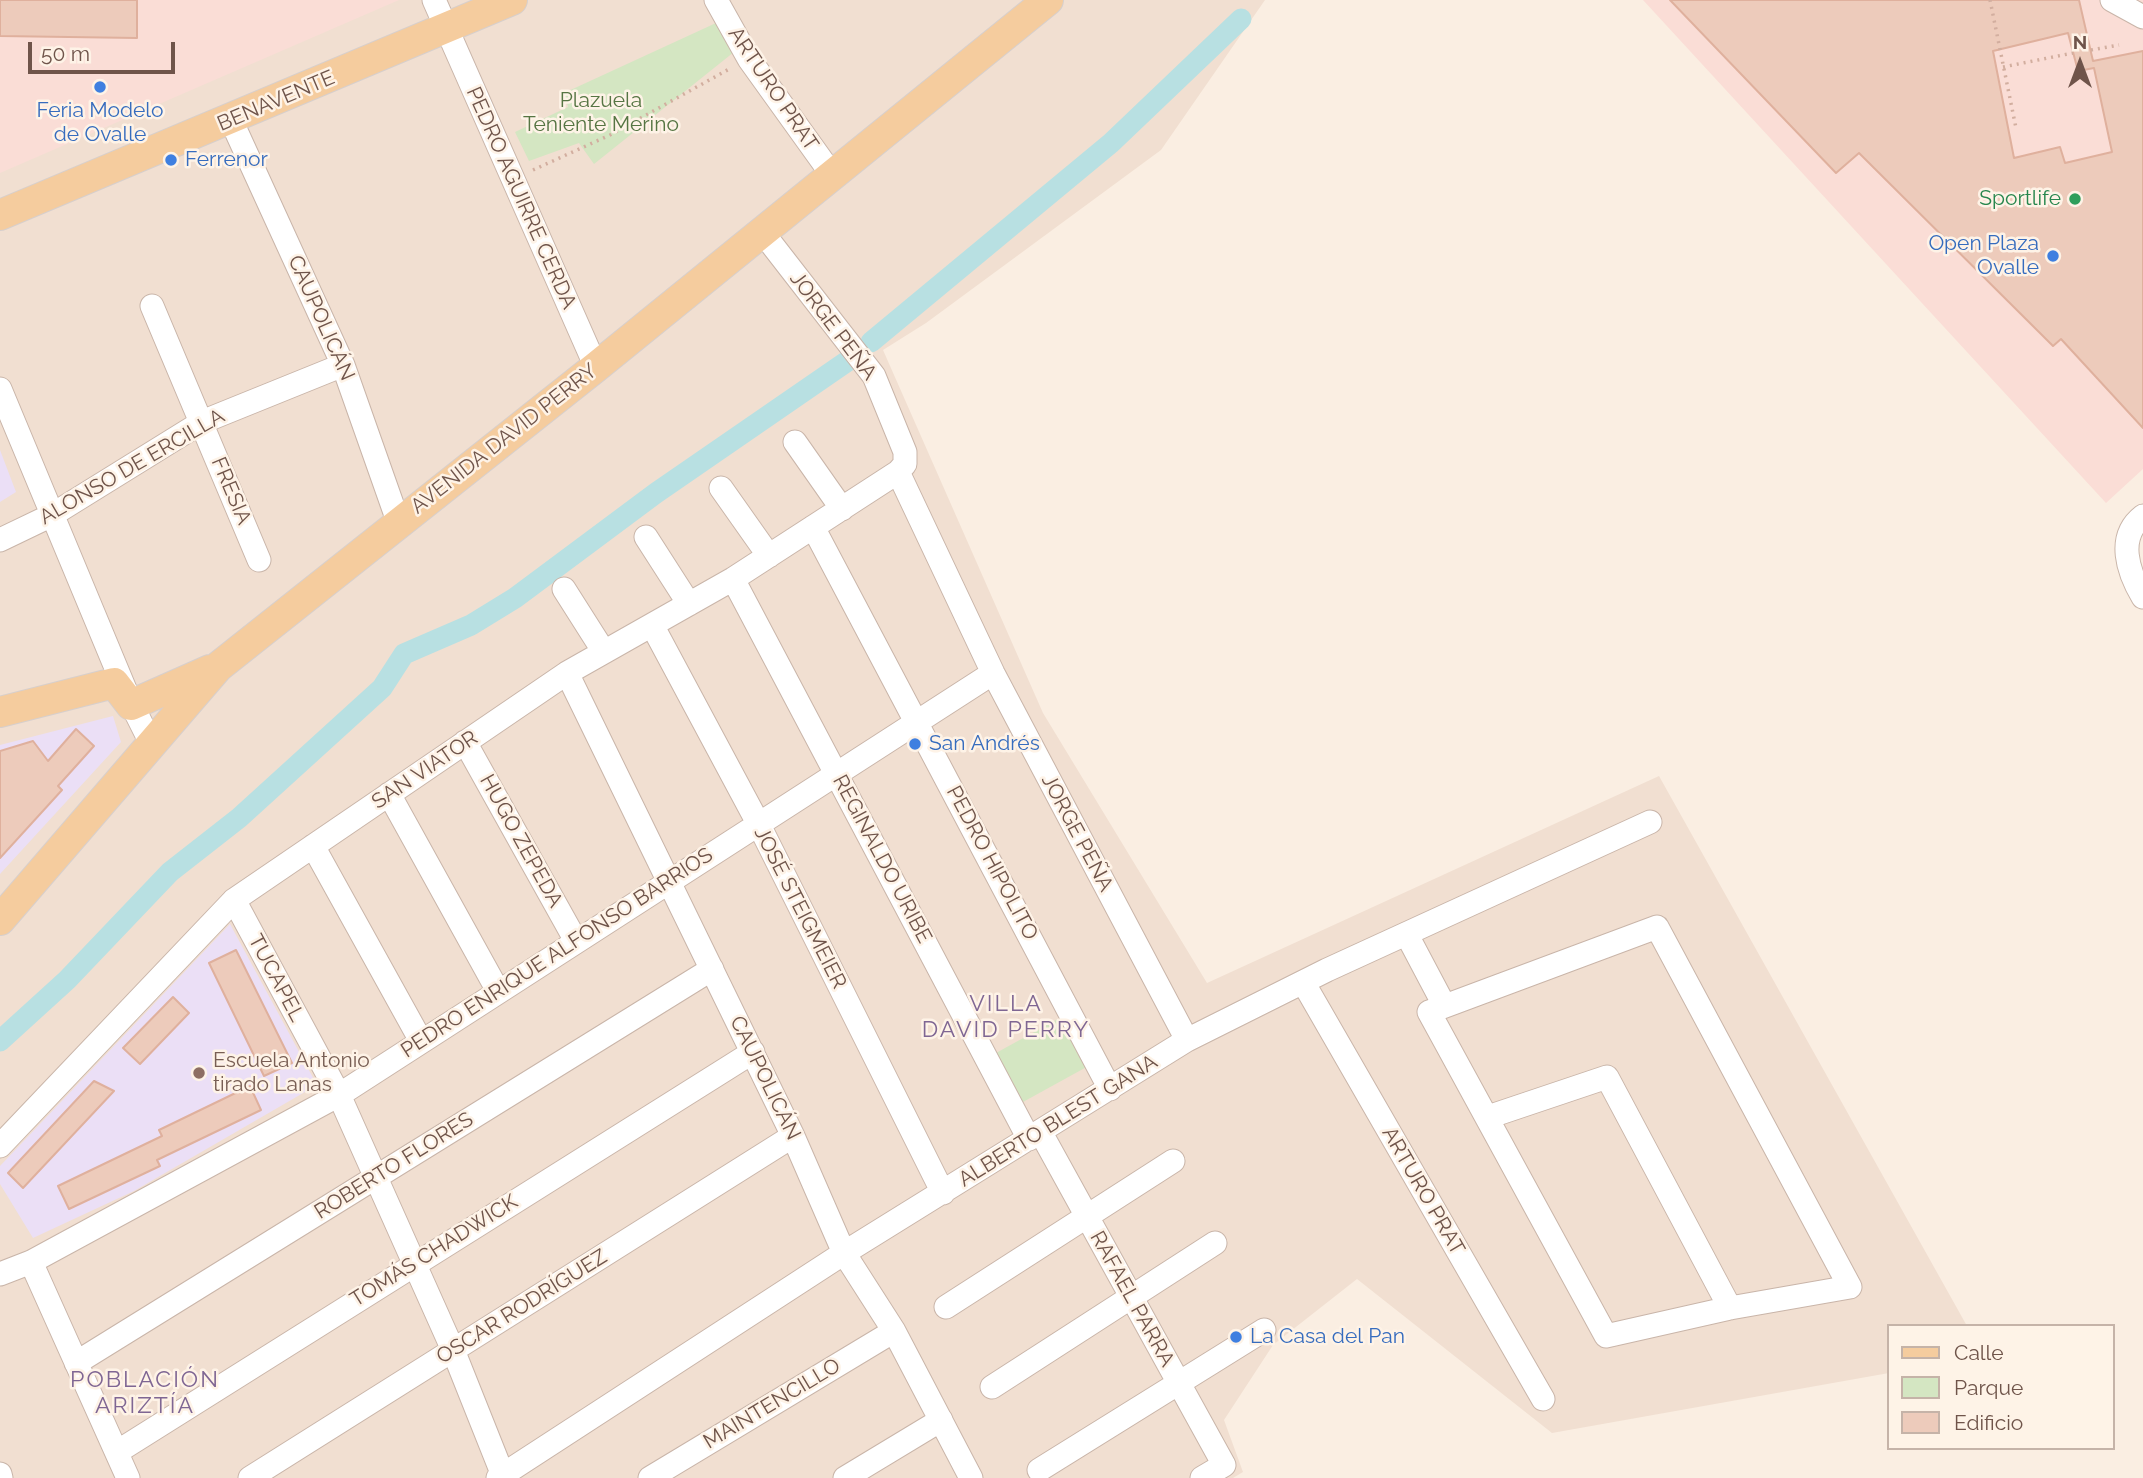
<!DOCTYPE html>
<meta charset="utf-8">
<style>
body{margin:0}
#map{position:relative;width:2143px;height:1478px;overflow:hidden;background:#faeee2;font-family:Raleway,sans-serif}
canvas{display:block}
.legend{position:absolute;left:1887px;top:1324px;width:228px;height:126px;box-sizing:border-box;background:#fef3e7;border:2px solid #c5b3a8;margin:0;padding:9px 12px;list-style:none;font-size:21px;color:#6f544a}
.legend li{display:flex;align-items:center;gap:14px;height:35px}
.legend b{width:35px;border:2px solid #c5b3a8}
.north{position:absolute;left:2045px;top:28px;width:70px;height:70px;-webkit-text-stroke:5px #fef3e7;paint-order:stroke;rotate:0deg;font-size:19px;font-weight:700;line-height:28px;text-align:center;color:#6f544a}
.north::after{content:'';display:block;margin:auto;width:24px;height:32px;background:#6f544a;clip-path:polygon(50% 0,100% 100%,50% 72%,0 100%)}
.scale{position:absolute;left:28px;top:42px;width:147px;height:32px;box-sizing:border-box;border:4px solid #6f544a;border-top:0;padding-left:9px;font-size:21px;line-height:24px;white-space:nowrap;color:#6f544a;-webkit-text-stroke:5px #fef3e7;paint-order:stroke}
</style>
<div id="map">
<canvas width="2143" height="1478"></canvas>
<ul class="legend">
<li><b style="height:9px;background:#f5cc9e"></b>Calle</li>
<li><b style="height:19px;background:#d4e6c2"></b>Parque</li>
<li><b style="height:19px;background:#edcbbb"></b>Edificio</li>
</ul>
<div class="north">N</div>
<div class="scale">50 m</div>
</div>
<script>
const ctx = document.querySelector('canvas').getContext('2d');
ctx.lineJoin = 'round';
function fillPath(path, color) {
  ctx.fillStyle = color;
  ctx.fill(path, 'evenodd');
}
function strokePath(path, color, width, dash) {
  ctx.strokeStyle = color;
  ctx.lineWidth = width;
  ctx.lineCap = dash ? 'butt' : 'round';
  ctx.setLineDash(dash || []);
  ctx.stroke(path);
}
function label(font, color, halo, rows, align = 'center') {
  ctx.font = font + ' Raleway,sans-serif';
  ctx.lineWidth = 5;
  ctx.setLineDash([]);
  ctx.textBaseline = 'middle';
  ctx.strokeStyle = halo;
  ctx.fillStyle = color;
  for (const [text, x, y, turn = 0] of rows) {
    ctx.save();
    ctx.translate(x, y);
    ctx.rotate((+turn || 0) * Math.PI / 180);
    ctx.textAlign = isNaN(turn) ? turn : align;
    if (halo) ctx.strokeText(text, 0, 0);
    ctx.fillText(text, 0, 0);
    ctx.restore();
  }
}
fillPath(new Path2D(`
 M0 0H1265L1161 150 926 323 883 350 1043 713 1207 983 1659 776 1967 1326H1889V1373L1552 1433 1357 1279 1273 1345 1224 1420 1243 1472 1233 1478H0Z`), '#f1dfd1');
fillPath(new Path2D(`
 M0 0H399L0 173Z
 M1643 0H2143V469L2106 503Z`), '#faddd6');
fillPath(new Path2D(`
 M0 450 16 492 0 502Z
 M113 716 121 742 0 874V745Z
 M230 924 317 1085 134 1191 33 1238 0 1184V1166Z`), '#ebdff6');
fillPath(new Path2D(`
 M716 23 734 52 594 164 579 143 529 161 515 132 568 107 564 93Z
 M1065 1015 1092 1064 1023 1102 996 1053Z`), '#d4e6c2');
strokePath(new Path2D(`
 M871 342 1111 143 1241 19
 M0 1041 67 980 170 872 239 818 382 688 404 654 471 625 515 598 656 493 849 360`), '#b8e0e2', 21);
const building = new Path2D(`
 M0 0H137V38L0 36Z
 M1670 0H2079L2093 61 2143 51V428L2061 339 2053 346 1859 153 1836 173ZM2068 33 2078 71 2094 68 2112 152 2065 163 2060 147 2014 158 1993 51Z
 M76 729 94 746 58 786 62 790 0 858V751L33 741 48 761Z
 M236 950 292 1063 264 1076 209 963Z
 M173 997 189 1013 140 1064 123 1048Z
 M94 1081 114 1091 23 1188 8 1173Z
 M250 1086 261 1110 157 1160 160 1166 69 1209 58 1186 162 1136 159 1130Z`);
fillPath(building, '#edcbbb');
strokePath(building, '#dfb09d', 2);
const minor = new Path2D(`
 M434 0 596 367
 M716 0 749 59 833 176
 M2112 0 2143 17
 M231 120 343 365 398 521
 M152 306 259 560
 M0 389 129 699 151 743
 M795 442 842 509
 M898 472 993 673 1187 1040
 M721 488 769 556
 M2143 516C2116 537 2128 572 2143 597
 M813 527 1110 1089
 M646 537 689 604
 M0 540 52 515 202 422 343 365
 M733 579 1029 1139
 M564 589 604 652
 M652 625 758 823 943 1193
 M567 673 793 1136 844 1253 894 1331 971 1478
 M465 742 576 941
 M389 794 498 991
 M313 846 421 1041
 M234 900 339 1095 453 1350 504 1478
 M1657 927 1850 1287 1730 1308 1606 1336 1429 1012Z
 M1407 935 1444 1005
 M1303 982 1543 1399
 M1488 1117 1607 1077 1730 1308
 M1041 1133 1224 1465 1202 1478
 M0 1146 234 900 567 673 733 579 898 472 905 464V452L874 376 763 233
 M31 1262 128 1478
 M0 1274 31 1262 339 1095 993 673
 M946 1307 1173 1161
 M76 1363 712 969
 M992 1387 1215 1243
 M117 1452 753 1052
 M1039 1470 1264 1330
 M0 1474 1 1478
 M250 1478 793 1136
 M498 1478 844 1253 1187 1040 1327 970 1650 822
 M650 1478 894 1331
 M845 1478 941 1420`);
const major = new Path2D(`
 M0 215 512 0
 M0 712 114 683 131 705 210 670
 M0 920 218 667 596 367 1048 0`);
strokePath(minor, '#c9b5a9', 25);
strokePath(major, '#d7cfcc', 32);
strokePath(new Path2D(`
 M1990 0 2016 128
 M2091 50 2119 45
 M2003 67 2073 53
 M533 170 610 135 731 68`), '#d2ae9f', 3.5, [2, 5]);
strokePath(minor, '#fff', 23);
strokePath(major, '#f5cc9e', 30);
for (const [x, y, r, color] of [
 [100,87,7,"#3f7fe0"],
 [171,160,7,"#3f7fe0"],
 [2075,199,7,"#2e9e5b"],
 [2053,256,7,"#3f7fe0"],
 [915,744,7,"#3f7fe0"],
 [199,1073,7,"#8d6e63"],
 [1236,1337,7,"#3f7fe0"]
]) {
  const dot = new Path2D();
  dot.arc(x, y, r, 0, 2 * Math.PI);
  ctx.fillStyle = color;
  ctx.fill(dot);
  strokePath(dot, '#fef3e7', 2.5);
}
label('21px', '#6f544a', '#fef3e7', [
 ["ARTURO PRAT",773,89,56],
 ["BENAVENTE",276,101,-23],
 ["PEDRO AGUIRRE CERDA",521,198,66],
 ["CAUPOLICÁN",321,318,66],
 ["JORGE PEÑA",833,326,53],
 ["AVENIDA DAVID PERRY",504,439,-38],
 ["ALONSO DE ERCILLA",132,467,-30],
 ["FRESIA",231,491,67],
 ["SAN VIATOR",425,770,-34],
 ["JORGE PEÑA",1077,833,62],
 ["HUGO ZEPEDA",521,841,61],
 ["REGINALDO URIBE",882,859,62],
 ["PEDRO HIPOLITO",992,863,62],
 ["JOSÉ STEIGMEIER",800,908,63],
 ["PEDRO ENRIQUE ALFONSO BARRIOS",557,953,-33],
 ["TUCAPEL",276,978,62],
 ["CAUPOLICÁN",765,1078,64],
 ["ALBERTO BLEST GANA",1058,1121,-32],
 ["ROBERTO FLORES",394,1166,-32],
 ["ARTURO PRAT",1423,1191,60],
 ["TOMÁS CHADWICK",434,1251,-32],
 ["RAFAEL PARRA",1132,1299,61],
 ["OSCAR RODRÍGUEZ",522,1307,-32],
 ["MAINTENCILLO",772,1404,-31]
]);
label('21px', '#567543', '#fef3e7', [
 ["Plazuela",601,101],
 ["Teniente Merino",601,125]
]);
label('21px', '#366cbe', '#fef3e7', [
 ["Feria Modelo",100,111,"center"],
 ["de Ovalle",100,135,"center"],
 ["Ferrenor",185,160],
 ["Open Plaza",2039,244,"right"],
 ["Ovalle",2039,268,"right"],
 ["San Andrés",929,744],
 ["La Casa del Pan",1250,1337]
], 'left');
label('21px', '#27864d', '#fef3e7', [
 ["Sportlife",2061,199]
], 'right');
label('21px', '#785e54', '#fef3e7', [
 ["Escuela Antonio",213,1061],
 ["tirado Lanas",213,1085]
], 'left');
ctx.letterSpacing = '2px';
label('23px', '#7f6693', '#fef3e7', [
 ["VILLA",1006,1004],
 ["DAVID PERRY",1006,1030],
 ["POBLACIÓN",145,1380],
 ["ARIZTÍA",145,1406]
]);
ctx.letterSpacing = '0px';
</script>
